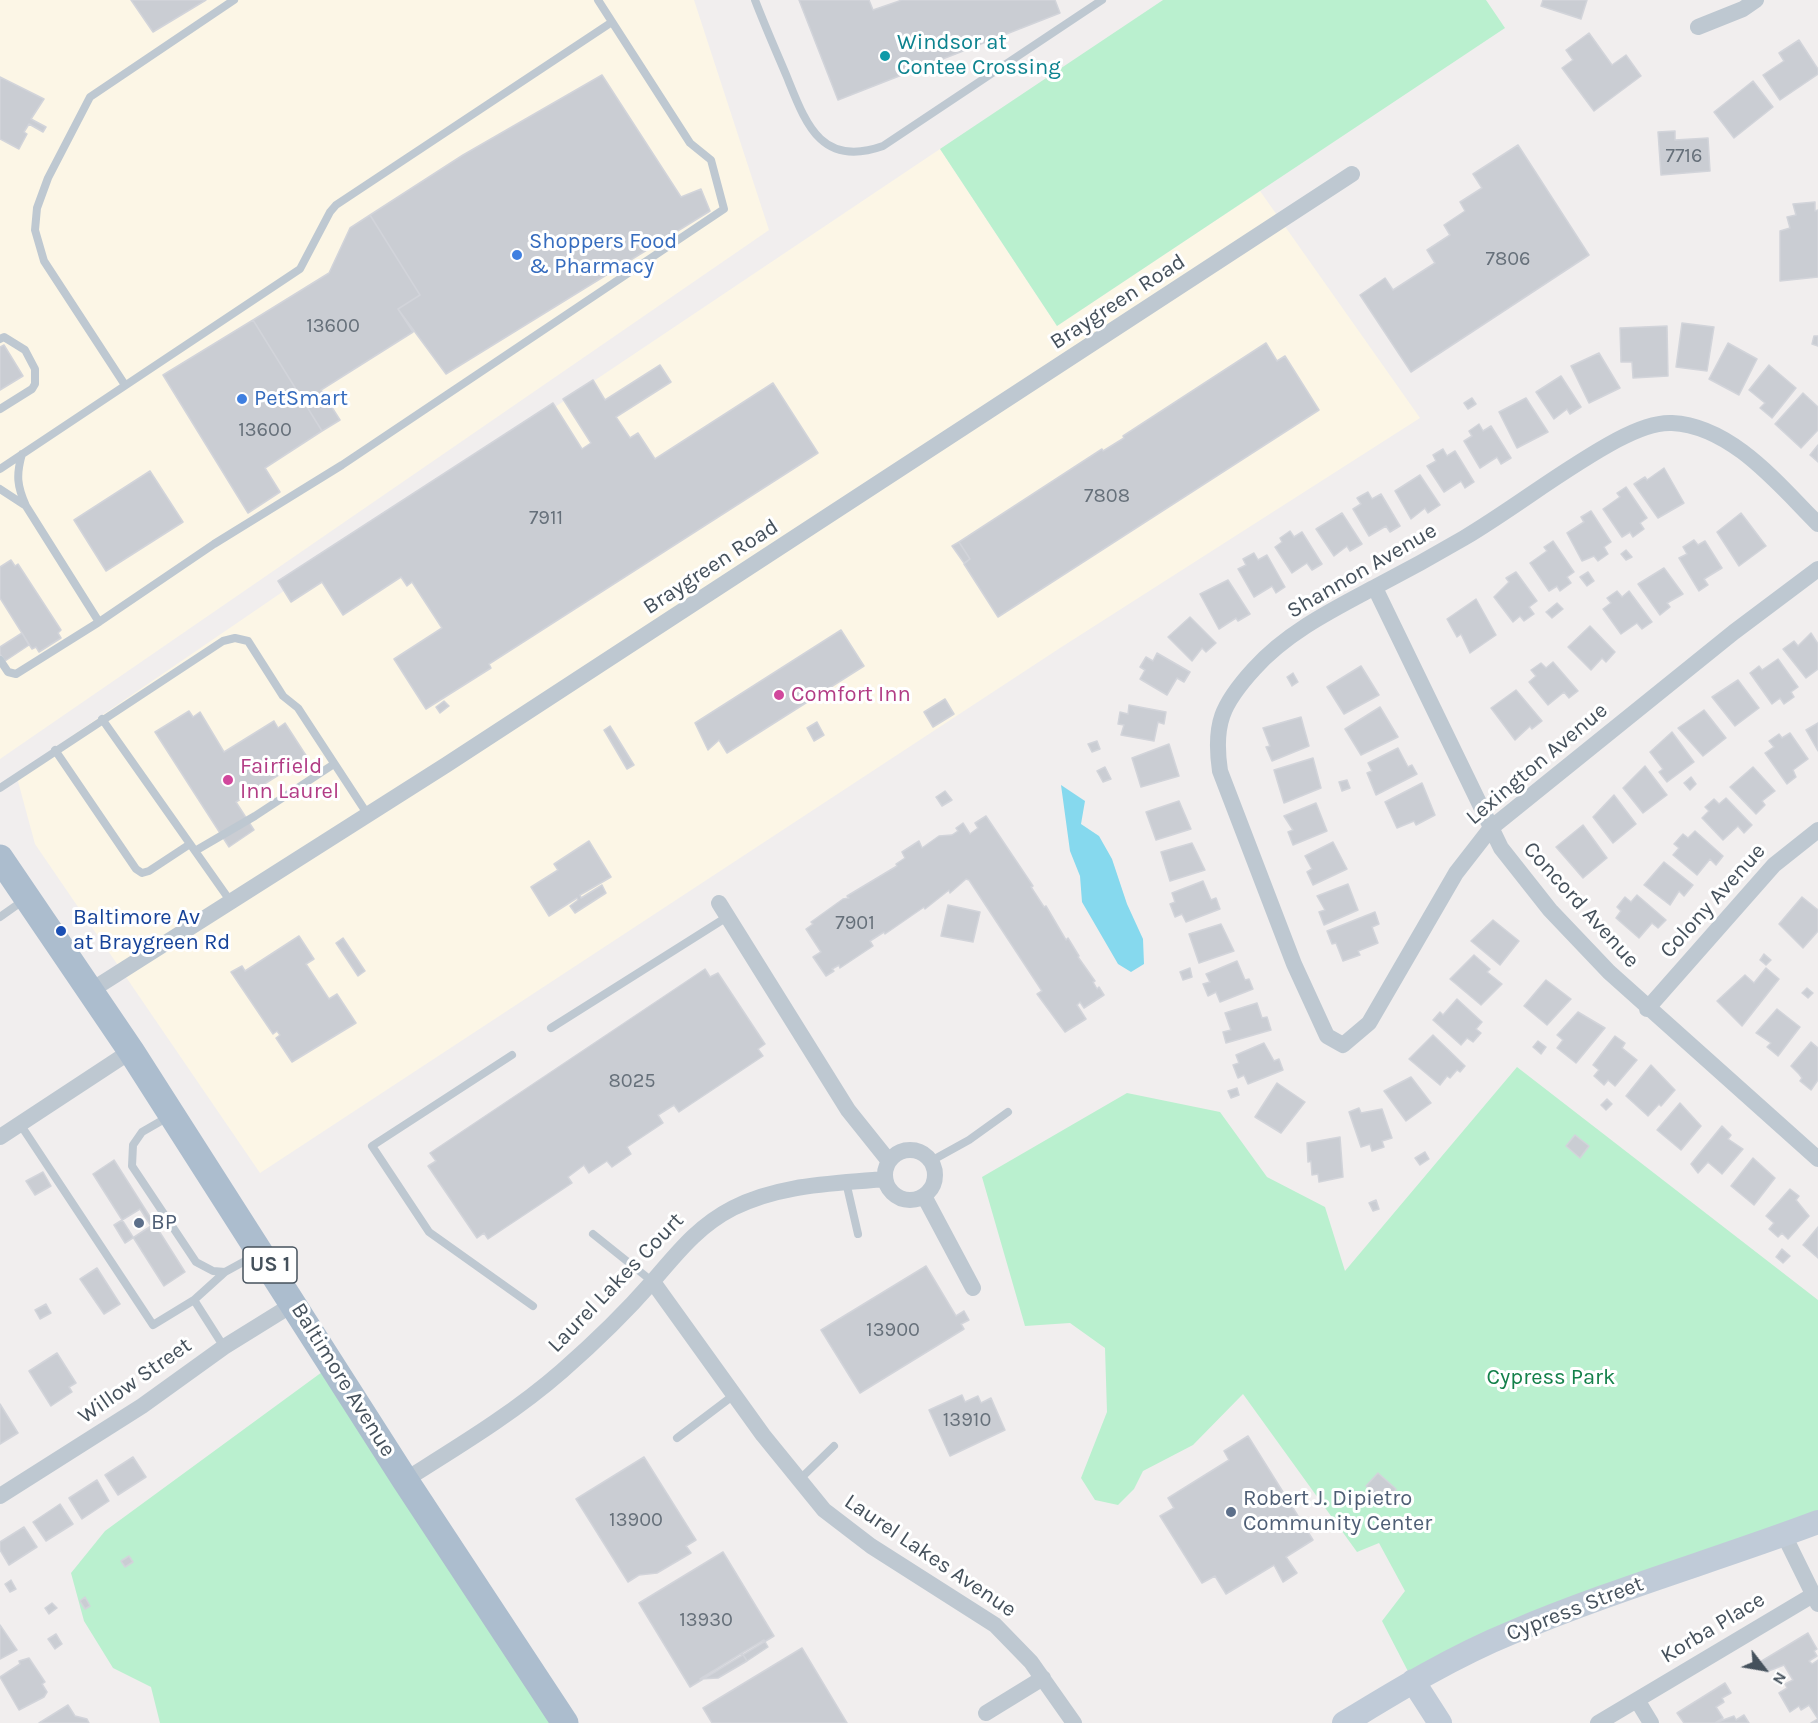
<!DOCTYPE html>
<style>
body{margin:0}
#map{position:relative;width:1818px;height:1723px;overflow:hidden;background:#f1eeee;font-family:Karla,sans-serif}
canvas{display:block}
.north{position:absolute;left:1734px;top:1639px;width:60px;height:60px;-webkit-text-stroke:4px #fff;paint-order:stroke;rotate:121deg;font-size:16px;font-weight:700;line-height:24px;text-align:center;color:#45515c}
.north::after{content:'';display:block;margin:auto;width:21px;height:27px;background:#45515c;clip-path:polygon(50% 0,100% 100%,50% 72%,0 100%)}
</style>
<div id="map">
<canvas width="1818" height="1723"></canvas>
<div class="north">N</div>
</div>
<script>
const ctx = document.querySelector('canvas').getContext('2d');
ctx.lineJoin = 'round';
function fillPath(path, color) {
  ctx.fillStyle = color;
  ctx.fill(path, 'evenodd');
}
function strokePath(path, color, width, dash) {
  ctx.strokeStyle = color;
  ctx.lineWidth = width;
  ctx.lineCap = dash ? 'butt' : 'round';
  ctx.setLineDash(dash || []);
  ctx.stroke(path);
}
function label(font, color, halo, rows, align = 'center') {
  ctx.font = font + ' Karla,sans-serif';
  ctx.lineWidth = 6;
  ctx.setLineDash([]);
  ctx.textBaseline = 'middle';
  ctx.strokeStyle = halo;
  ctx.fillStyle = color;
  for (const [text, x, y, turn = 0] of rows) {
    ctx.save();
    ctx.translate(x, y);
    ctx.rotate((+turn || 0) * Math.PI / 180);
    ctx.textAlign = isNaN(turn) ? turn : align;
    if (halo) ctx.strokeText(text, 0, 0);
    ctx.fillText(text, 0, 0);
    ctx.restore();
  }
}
fillPath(new Path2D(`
 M0 0H694L769 230 0 759Z
 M940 149 1057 326 1260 191 1420 418 1060 648 260 1173 35 844 16 774 458 472Z`), '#fcf6e6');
fillPath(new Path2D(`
 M1163 0H1486L1505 28 1057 326 940 149Z
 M1517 1067 1818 1300V1512L1413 1681 1382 1621 1405 1591 1379 1543 1357 1552 1243 1394 1193 1445 1143 1471 1134 1489 1118 1505 1095 1500 1081 1478 1107 1412 1105 1348 1070 1323 1025 1326 982 1177 1127 1093 1220 1112 1267 1177 1325 1207 1345 1271Z
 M333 1364 566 1723H160L151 1687 113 1668 84 1621 71 1573 105 1531Z`), '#baf0cf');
fillPath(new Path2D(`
 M1061 785 1085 801 1081 824 1099 836 1112 859 1127 904 1143 939 1144 964 1131 972 1118 964 1082 902 1080 876 1070 851Z`), '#86d9ee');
const building = new Path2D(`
 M131 0H206L153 32Z
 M799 0H869L873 10 902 0H1055L1060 13 838 100Z
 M1543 0H1587L1581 19 1541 6Z
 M1589 33 1612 65 1626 55 1641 76 1594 111 1562 68 1573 60 1566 50Z
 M1799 40 1818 69V74L1780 100 1763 75 1784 61 1779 53Z
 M602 75 681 197 701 189 710 211 446 374 398 309 420 295 370 215 463 155Z
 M0 77 44 99 31 119 46 127 43 132 29 124 24 132 27 134 19 149 0 139Z
 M1753 81 1773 107 1734 138 1714 112Z
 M1675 131V140L1708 138 1710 171 1661 175 1658 132Z
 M1518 145 1589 255 1411 372 1360 295 1385 278 1393 290 1435 263 1427 250 1450 235 1444 225 1465 211 1460 202 1482 188 1473 174Z
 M1815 202V211L1818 210V277L1780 281V231L1790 228 1787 217 1796 215 1793 204Z
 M370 215 420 295 398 309 413 332 321 390 340 420 322 431 253 320 329 273 350 228Z
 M253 320 322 431 265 468 280 492 248 513 163 375Z
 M1682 323 1714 327 1707 371 1676 367Z
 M1667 326 1668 376 1633 378 1632 362H1621L1620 328Z
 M1814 336H1818V346L1812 344Z
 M1266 343 1277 361 1285 356 1319 410 998 617 964 564 970 559 959 542 1102 449 1103 451 1124 438 1123 436Z
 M1728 343 1757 359 1739 395 1709 379Z
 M4 345 23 376 0 390V347Z
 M1599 353 1620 388 1589 403 1571 366Z
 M660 365 671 382 616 417 630 438 638 433 655 459 773 383 818 453 489 664 491 668 426 709 394 659 442 628 412 582 407 586 401 577 343 615 322 582 291 602 278 581 553 403 582 449 591 443 563 399 593 380 605 400Z
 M1769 365 1796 388 1772 418 1760 408 1765 403 1749 390Z
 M1561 376 1581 407 1570 414 1567 409 1554 419 1536 392Z
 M1803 393 1818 407V430L1801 448 1775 424Z
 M1472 398 1476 404 1468 409 1464 403Z
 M1526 398 1548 432 1517 448 1499 412Z
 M1479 424 1483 431 1491 426 1511 458 1501 464 1497 457 1480 468 1464 441 1472 436 1469 431Z
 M1818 445V462L1810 455Z
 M1443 449 1447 456 1455 451 1474 482 1465 488 1461 481 1444 492 1427 466 1436 461 1433 455Z
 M1664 468 1684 503 1658 518 1634 484 1645 477 1647 480Z
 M150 471 183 522 106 571 74 520Z
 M1420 475 1440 505 1428 513 1425 508 1411 519 1395 491Z
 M1626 487 1647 518 1640 523 1644 529 1633 537 1630 532 1622 537 1603 509 1620 497 1617 493Z
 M1368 492 1372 499 1381 494 1400 526 1390 532 1386 526 1369 536 1353 509 1361 504 1357 498Z
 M1591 511 1611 542 1604 547 1608 554 1598 561 1594 556 1582 561 1567 533 1584 522 1581 517Z
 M1342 513 1362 544 1350 551 1347 546 1334 556 1316 529Z
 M1741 513 1766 546 1739 566 1717 532Z
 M1290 531 1294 537 1302 532 1322 564 1312 570 1307 563 1292 573 1275 547 1282 542 1280 538Z
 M1694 540 1698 545 1705 541 1722 568 1704 579 1708 585 1699 591 1679 558 1687 554 1683 547Z
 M1553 541 1574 572 1567 577 1571 583 1560 591 1557 586 1549 591 1530 563 1547 551 1544 547Z
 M959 542 970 559 964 563 952 546Z
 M1626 550 1632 557 1626 560 1621 554Z
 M1254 553 1258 560 1267 555 1285 587 1276 593 1272 586 1254 597 1238 569 1246 565 1243 559Z
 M11 560 15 566 18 564 61 630 58 633 61 638 39 652 36 647 32 649 0 598V567Z
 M1664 568 1683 594 1667 603 1670 607 1660 615 1638 584Z
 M1516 572 1537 601 1529 607 1534 614 1524 621 1520 616 1513 622 1494 597 1509 582 1506 578Z
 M1588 572 1594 581 1587 586 1580 577Z
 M1228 580 1250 614 1238 621 1236 618 1219 629 1200 594Z
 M1617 591 1622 597 1629 591 1652 622 1642 629 1637 623 1621 634 1603 609 1611 603 1607 598Z
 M1476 599 1496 635 1470 653 1461 634 1457 637 1447 619Z
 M1557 603 1563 609 1552 618 1546 612Z
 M1190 617 1216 643 1206 652 1202 648 1192 661 1168 637Z
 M1590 626 1615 652 1606 662 1602 658 1591 670 1568 647Z
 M841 630 864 666 727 753 719 740 708 750 695 723Z
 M22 633 29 645 5 661 0 654V647Z
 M1811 633 1818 644V669L1806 678 1783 649 1794 641 1798 646Z
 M1157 653 1190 672 1184 682 1177 678 1167 695 1140 679 1145 670 1140 667 1146 657 1153 661Z
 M1778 659 1798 687 1791 692 1794 697 1784 704 1780 698 1772 704 1750 673 1759 666 1762 670Z
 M1553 662 1578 691 1569 698 1564 692 1548 705 1529 682 1536 676 1531 670 1541 663 1546 668Z
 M1361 666 1379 695 1344 714 1327 687Z
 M1293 673 1298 682 1292 686 1287 677Z
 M1738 680 1759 708 1735 726 1712 697Z
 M1516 690 1542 721 1532 729 1530 726 1515 740 1491 708Z
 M945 699 954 714 933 727 924 712Z
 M444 701 449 706 440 713 436 707Z
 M1129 705 1166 712 1164 724 1158 722 1154 741 1121 735 1124 725 1118 724 1120 712 1128 714Z
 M1380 707 1398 737 1361 755 1345 729Z
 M1704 710 1726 738 1703 756 1678 728Z
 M189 711 193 717 200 712 224 752 274 721 278 728 285 723 307 757 236 802 254 830 229 847 155 732Z
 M1301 717 1309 746 1272 761 1266 747 1270 746 1263 728Z
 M817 722 824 735 814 741 807 728Z
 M1818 723V751L1806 730Z
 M610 726 634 765 627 769 604 730Z
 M1672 732 1694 762 1667 782 1659 772 1663 769 1650 752Z
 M1790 733 1808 759 1793 770 1796 777 1787 784 1765 753 1774 747 1769 741 1779 734 1782 738Z
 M1097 741 1100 749 1092 752 1088 744Z
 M1169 744 1179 776 1141 787 1132 758Z
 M1398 748 1408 767 1412 765 1417 774 1376 795 1367 773 1372 771 1368 763Z
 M1313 758 1321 788 1284 803 1274 770Z
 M1645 766 1667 795 1643 813 1623 788Z
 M1105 767 1111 779 1103 782 1097 771Z
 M1753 767 1775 791 1762 801 1765 805 1756 814 1730 787Z
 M1691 777 1696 784 1690 790 1684 783Z
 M1347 780 1350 788 1342 791 1339 782Z
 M1422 783 1435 815 1416 825 1414 821 1397 828 1385 802Z
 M945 791 952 800 942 806 936 797Z
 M1614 795 1636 824 1613 843 1593 817Z
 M1726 798 1752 825 1744 833 1738 826 1723 840 1702 818 1709 811 1705 807 1714 799 1719 804Z
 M1179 801 1191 829 1156 840 1146 812Z
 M1316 803 1327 831 1293 845 1288 832 1293 830 1284 816Z
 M986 816 1033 886 1031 887 1044 907 1046 906 1066 940 1068 938 1079 956 1078 957 1095 981 1093 982 1097 989 1099 987 1104 995 1084 1008 1080 1002 1077 1005 1086 1019 1065 1032 1037 994 1042 991 969 880 966 879 950 893 949 890 925 909 924 907 885 934 884 932 870 941 873 946 840 968 839 965 832 969 834 971 826 976 813 957 821 952 806 929 813 924 811 922 843 899 849 898 847 896 897 866 896 864 905 858 902 852 919 841 922 848 939 836 952 835 958 831 956 828 963 823 970 834 978 828 975 823Z
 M1583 825 1607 858 1583 878 1556 847Z
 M1695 831 1723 856 1716 865 1710 859 1697 875 1673 855 1679 848 1674 844 1683 834 1688 838Z
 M589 841 611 877 580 895 581 898 602 885 606 893 575 913 570 906 578 900 577 898 549 916 531 887 558 870 554 864Z
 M1333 842 1347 869 1313 885 1307 872 1312 869 1305 856Z
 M1192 843 1205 870 1170 881 1161 852Z
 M1664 862 1693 885 1684 896 1679 891 1670 905 1644 885Z
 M1203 881 1211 900 1216 898 1220 909 1186 922 1182 914 1175 917 1170 904 1175 902 1172 893Z
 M1348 884 1358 910 1324 925 1319 912 1325 910 1317 896Z
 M1637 895 1666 920 1658 928 1652 923 1639 938 1616 918 1621 911 1617 907 1625 897 1631 902Z
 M1802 897 1818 910V931L1803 948 1779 924Z
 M948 905 980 912 973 942 941 936Z
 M1375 912 1379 924 1372 927 1378 943 1358 951 1360 955 1343 961 1336 943 1332 944 1327 931Z
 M1493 920 1519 941 1500 965 1471 941Z
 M1221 924 1234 951 1199 963 1189 934Z
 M299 936 314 959 306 964 329 999 337 994 356 1023 292 1062 276 1038 280 1035 277 1031 273 1034 231 972 242 966 245 971Z
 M343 938 365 971 358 976 336 943Z
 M1764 954 1771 960 1766 965 1760 960Z
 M1474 955 1490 969 1487 972 1502 984 1481 1005 1450 979Z
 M1237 961 1245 980 1249 979 1253 989 1220 1002 1216 992 1208 996 1203 984 1210 982 1206 974Z
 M1190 968 1192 977 1183 980 1180 972Z
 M1766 968 1779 979 1742 1026 1717 1001 1745 975 1754 983Z
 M705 969 710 977 718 973 765 1044 758 1049 763 1056 679 1112 674 1105 658 1115 663 1123 627 1147 631 1154 612 1167 607 1161 589 1173 584 1165 568 1177 572 1183 488 1239 484 1233 477 1238 428 1166 436 1161 430 1153Z
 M1546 980 1571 999 1547 1025 1524 1006Z
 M1807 988 1813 993 1808 998 1802 993Z
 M1457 999 1482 1022 1476 1029 1481 1033 1473 1042 1467 1038 1461 1045 1433 1020 1440 1012 1443 1015Z
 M1257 1003 1262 1018 1267 1017 1271 1030 1226 1043 1223 1032 1231 1030 1225 1013Z
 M1777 1009 1800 1027 1778 1056 1767 1047 1771 1043 1756 1033Z
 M1578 1012 1605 1028 1576 1063 1557 1048 1563 1040 1557 1035Z
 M1433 1035 1465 1066 1460 1072 1457 1070 1450 1078 1447 1076 1440 1085 1409 1059Z
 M1615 1036 1625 1043 1622 1048 1637 1060 1615 1086 1608 1080 1604 1085 1594 1076 1599 1070 1593 1065Z
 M1538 1041 1546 1047 1541 1054 1533 1047Z
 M1811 1042 1818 1048V1080L1811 1090 1800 1081 1802 1078 1799 1074 1791 1066Z
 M1264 1043 1274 1061 1279 1059 1283 1070 1248 1084 1244 1075 1238 1078 1233 1065 1239 1063 1236 1055Z
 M1651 1065 1675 1090 1661 1106 1659 1104 1648 1116 1626 1096Z
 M1411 1077 1431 1103 1406 1121 1384 1091Z
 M1277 1083 1305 1102 1281 1133 1255 1117Z
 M1237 1088 1239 1095 1231 1098 1228 1091Z
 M1607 1099 1612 1104 1606 1110 1601 1105Z
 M1680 1103 1701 1126 1681 1150 1657 1130Z
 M1359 1108 1361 1113 1382 1109 1392 1138 1382 1141 1384 1147 1372 1151 1370 1144 1361 1147 1349 1112Z
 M1722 1126 1731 1135 1728 1139 1743 1149 1722 1174 1708 1162 1698 1173 1691 1164Z
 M1575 1135 1589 1146 1580 1158 1566 1146Z
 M1340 1137 1343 1177 1319 1182 1318 1174 1312 1175 1311 1161 1308 1162 1307 1143Z
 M1425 1152 1429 1159 1420 1165 1415 1158Z
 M1753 1158 1775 1178 1754 1205 1731 1186Z
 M114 1160 185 1272 164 1286 93 1174Z
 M43 1172 51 1186 35 1195 26 1181Z
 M1790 1189 1799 1196 1796 1200 1809 1216 1788 1239 1782 1233 1778 1237 1769 1229 1774 1223 1766 1216Z
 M1376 1200 1379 1209 1373 1211 1369 1203Z
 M140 1209 151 1226 125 1243 114 1225Z
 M1818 1227V1258L1803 1245Z
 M1782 1249 1790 1256 1783 1263 1776 1257Z
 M926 1266 956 1316 964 1311 969 1320 961 1324 964 1329 860 1393 821 1330Z
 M97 1268 120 1304 104 1314 80 1279Z
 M46 1304 51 1313 40 1319 35 1310Z
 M57 1353 76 1383 69 1387 72 1392 51 1406 29 1371Z
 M962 1395 965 1402 978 1396 981 1403 991 1398 1005 1430 950 1456 929 1410Z
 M0 1404 18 1433 0 1444Z
 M1248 1436 1313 1540 1286 1557 1297 1573 1283 1582 1274 1565 1226 1594 1215 1576 1202 1583 1160 1516 1174 1508 1168 1498 1229 1460 1224 1451Z
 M133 1457 146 1477 118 1495 105 1475Z
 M644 1457 696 1540 686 1546 691 1553 657 1573 639 1575 628 1582 576 1499Z
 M1378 1473 1396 1489 1385 1502 1366 1486Z
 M97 1480 109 1501 82 1519 69 1498Z
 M60 1504 73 1524 46 1541 33 1522Z
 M24 1527 37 1547 9 1565 0 1550V1542Z
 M723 1552 774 1636 690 1687 639 1603Z
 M129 1556 133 1562 125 1567 121 1561Z
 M11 1580 16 1589 10 1592 5 1584Z
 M85 1597 90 1606 85 1609 80 1601Z
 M52 1603 57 1608 49 1614 45 1608Z
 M0 1625 17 1650 0 1659Z
 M1808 1633 1817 1649 1814 1651 1817 1656 1809 1661 1812 1664 1818 1660V1723H1811L1818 1719 1809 1705 1801 1710 1799 1706 1790 1712 1779 1693 1787 1688 1785 1684 1793 1680 1784 1665 1766 1672 1760 1662Z
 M56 1634 62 1644 55 1649 48 1639Z
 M764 1640 768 1647 747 1661 742 1653Z
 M802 1648 847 1723H712L703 1708Z
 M742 1653 747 1661 718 1678 700 1679Z
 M29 1658 45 1682 42 1684 47 1692 44 1697 19 1710 0 1677 20 1664 19 1661Z
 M1725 1683 1731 1693 1722 1698 1724 1702 1716 1707 1723 1718 1715 1723H1684L1677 1713Z
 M68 1705 75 1716 87 1719 89 1723H39Z
 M1744 1715 1749 1723H1715L1734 1716 1736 1720Z`);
fillPath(building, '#cacdd3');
strokePath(building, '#d2d4da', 1.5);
strokePath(new Path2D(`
 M755 0C765 26 776 51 787 77 806 124 821 168 883 146L1102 0
 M0 339 4 337 25 350 35 369V384L32 389 0 409
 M125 385 44 261 35 230 37 208 48 178 90 97 234 0
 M22 454C16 475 17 486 26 506L99 622
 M0 469 300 269 330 212 336 205 612 22
 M0 489 26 506
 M0 660 8 672 16 674 99 622 214 544 342 465 724 209 711 160 690 143 598 0
 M102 719 231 902
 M55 750 136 869 142 873 149 871 190 844
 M0 788 223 641 235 638 248 641 283 696 298 708 368 815
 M195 851 255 816 334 764
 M0 917 24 900
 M551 1028 727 917
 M512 1055 372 1146 429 1232 533 1306
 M168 1117 142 1132 133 1145 132 1166 196 1262 213 1271 225 1272 256 1255
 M20 1124 153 1325 194 1300 225 1272
 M931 1161 969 1140 1008 1112
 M846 1182 858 1234
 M593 1234 653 1282
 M194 1300 224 1347
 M677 1438 734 1395
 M798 1481 834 1446`), '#bec8d1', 8);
strokePath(new Path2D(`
 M1698 27 1743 9 1756 0
 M1818 524C1779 485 1732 426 1672 423 1655 422 1632 432 1617 440 1563 469 1516 507 1464 538 1435 555 1406 571 1377 586 1334 609 1287 632 1254 669 1222 704 1213 724 1220 771L1294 964 1327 1036 1343 1045 1369 1023 1456 873 1491 828 1734 632 1818 569
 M1375 588 1501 848 1550 910 1609 972 1818 1159
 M719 903 848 1110 888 1160
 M90 991 446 765 1352 174
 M1647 1009 1774 865 1818 830
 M0 1137 131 1051
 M885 1175a25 25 0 1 1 50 0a25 25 0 1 1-50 0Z
 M924 1196 973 1288
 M653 1282 763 1435 824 1510 871 1546 995 1625 1031 1662 1074 1723
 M405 1480C459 1446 514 1413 562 1371 594 1343 625 1313 653 1281 678 1252 698 1226 733 1208 780 1184 833 1184 884 1179
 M0 1496 142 1406 224 1347 295 1303
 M1784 1535 1818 1604
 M1637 1700 1651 1723
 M986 1713 1043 1678
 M1598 1723 1813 1595`), '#bec8d1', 16);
strokePath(new Path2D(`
 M1413 1681 1440 1723
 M1344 1723C1398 1690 1454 1656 1513 1632 1612 1590 1717 1560 1818 1522`), '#c0cbd8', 24);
strokePath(new Path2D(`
 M0 858 131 1051 405 1480 565 1723`), '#acbdce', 27);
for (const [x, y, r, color] of [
 [885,56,6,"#0f9aa8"],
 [517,255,6,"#3f7fe0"],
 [242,399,6,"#3f7fe0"],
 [779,695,6,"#d1479c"],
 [228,780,6,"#d1479c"],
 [61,931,6,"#1a4fb4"],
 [139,1223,6,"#5c6f8a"],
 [1231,1512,6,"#5c6f8a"]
]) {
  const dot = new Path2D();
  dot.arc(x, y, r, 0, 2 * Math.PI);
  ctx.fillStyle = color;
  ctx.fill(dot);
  strokePath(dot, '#fff', 2);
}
label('20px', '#66707a', null, [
 ["7716",1684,156],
 ["7806",1508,259],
 ["13600",333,326],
 ["13600",265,430],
 ["7808",1107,496],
 ["7911",546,518],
 ["7901",855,923],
 ["8025",632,1081],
 ["13900",893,1330],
 ["13910",967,1420],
 ["13900",636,1520],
 ["13930",706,1620]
]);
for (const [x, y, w] of [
 [270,1265,54]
]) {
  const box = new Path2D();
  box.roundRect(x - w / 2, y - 18, w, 36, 4.5);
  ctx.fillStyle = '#fff';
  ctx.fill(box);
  strokePath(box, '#45515c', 1.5);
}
label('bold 21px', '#45515c', null, [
 ["US 1",270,1265]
]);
label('22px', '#0d838f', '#fff', [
 ["Windsor at",897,43],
 ["Contee Crossing",897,68]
], 'left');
label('22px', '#366cbe', '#fff', [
 ["Shoppers Food",529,242],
 ["& Pharmacy",529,267],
 ["PetSmart",254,399]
], 'left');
label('22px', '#45515c', '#fff', [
 ["Braygreen Road",1118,302,-33],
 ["Braygreen Road",711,567,-33],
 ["Shannon Avenue",1362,571,-30],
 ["Lexington Avenue",1537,764,-40],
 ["Colony Avenue",1713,901,-48],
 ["Concord Avenue",1581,905,48],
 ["Laurel Lakes Court",616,1283,-46],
 ["Baltimore Avenue",343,1380,58],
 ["Willow Street",135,1381,-35],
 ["Laurel Lakes Avenue",930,1556,34],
 ["Cypress Street",1575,1609,-21],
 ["Korba Place",1713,1628,-31]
]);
label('22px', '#b23c85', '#fff', [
 ["Comfort Inn",791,695],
 ["Fairfield",240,767],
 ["Inn Laurel",240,792]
], 'left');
label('22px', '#164399', '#fff', [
 ["Baltimore Av",73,918],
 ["at Braygreen Rd",73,943]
], 'left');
label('22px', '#4e5e75', '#fff', [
 ["BP",151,1223],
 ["Robert J. Dipietro",1243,1499],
 ["Community Center",1243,1524]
], 'left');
label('22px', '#14804a', '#fff', [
 ["Cypress Park",1551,1378]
]);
</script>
